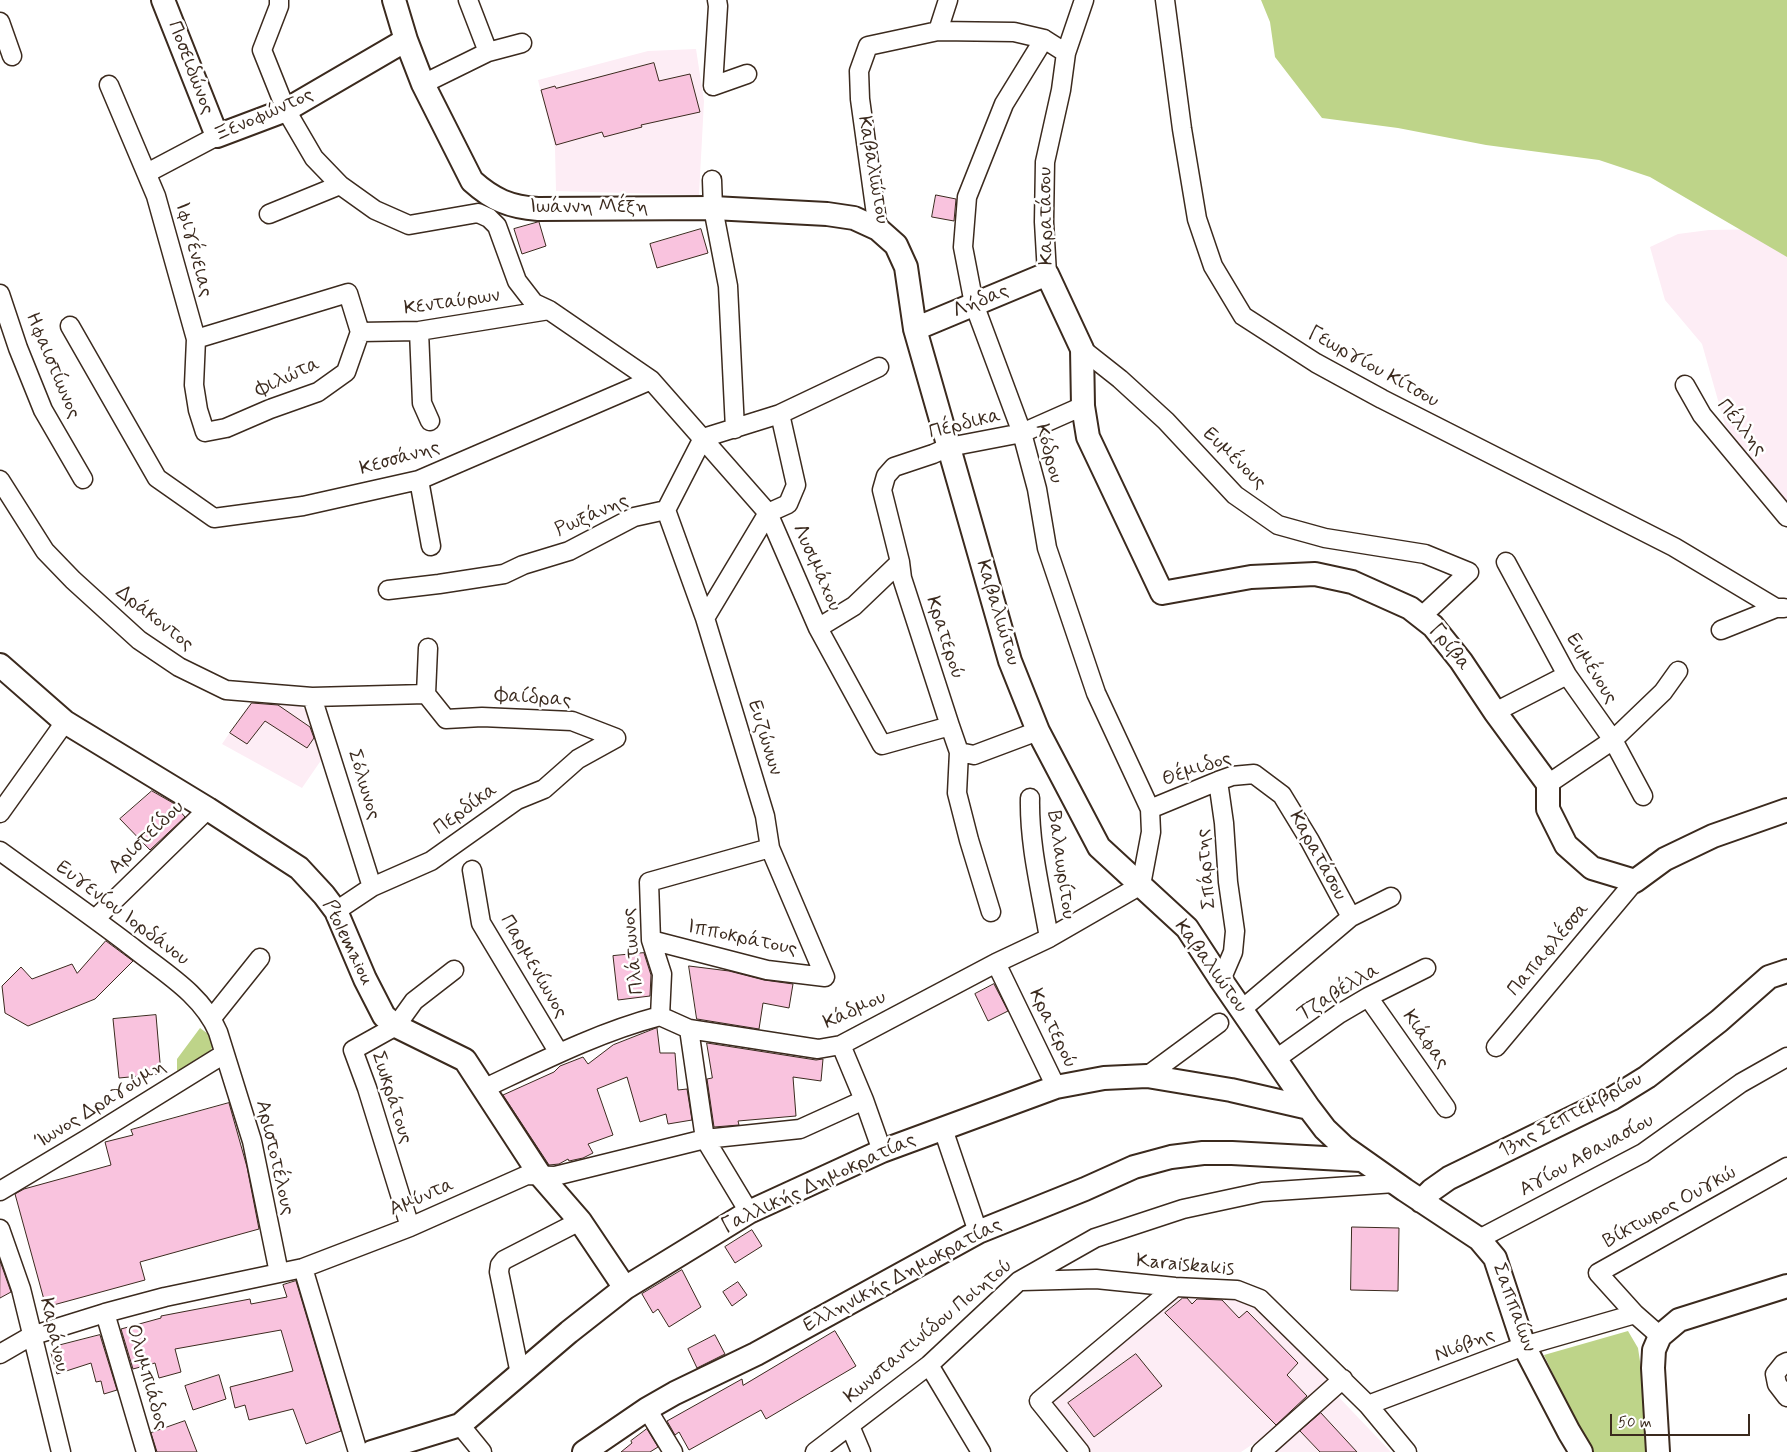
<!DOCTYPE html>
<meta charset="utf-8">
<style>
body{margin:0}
#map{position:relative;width:1787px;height:1452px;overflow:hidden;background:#fff;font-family:Mynerve,sans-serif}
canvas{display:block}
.scale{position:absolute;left:1610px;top:1414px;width:140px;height:22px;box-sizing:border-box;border:2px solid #3b2a1e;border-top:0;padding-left:6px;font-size:15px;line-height:18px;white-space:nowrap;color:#3b2a1e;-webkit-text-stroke:4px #fff;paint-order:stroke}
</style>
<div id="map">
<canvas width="1787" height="1452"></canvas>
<div class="scale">50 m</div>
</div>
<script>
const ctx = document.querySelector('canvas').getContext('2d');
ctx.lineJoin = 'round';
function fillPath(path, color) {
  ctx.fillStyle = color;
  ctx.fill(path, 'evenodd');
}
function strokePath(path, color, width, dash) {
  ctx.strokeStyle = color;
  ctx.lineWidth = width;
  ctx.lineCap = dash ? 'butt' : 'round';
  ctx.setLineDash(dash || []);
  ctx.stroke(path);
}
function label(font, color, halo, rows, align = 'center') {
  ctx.font = font + ' Mynerve,sans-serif';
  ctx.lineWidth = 5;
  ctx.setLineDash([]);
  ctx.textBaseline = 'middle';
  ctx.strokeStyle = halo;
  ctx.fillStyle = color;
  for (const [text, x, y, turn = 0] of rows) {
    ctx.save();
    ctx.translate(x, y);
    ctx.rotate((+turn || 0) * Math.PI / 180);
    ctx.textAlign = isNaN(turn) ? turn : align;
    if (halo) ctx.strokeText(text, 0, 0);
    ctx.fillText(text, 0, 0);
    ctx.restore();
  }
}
fillPath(new Path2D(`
 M696 49 704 101 699 195 556 191 555 148 538 80 648 51Z
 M1765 229 1787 236V504L1725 425 1702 344 1665 300 1650 247 1678 234 1709 230Z
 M279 693 312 714 324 756 302 788 222 744 256 694Z
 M1175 1291 1238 1296 1263 1311 1331 1384 1265 1436 1241 1452H1079L1040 1405Z
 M1332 1390 1391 1452H1264Z`), '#fdedf5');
fillPath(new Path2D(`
 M1261 0H1787V257L1650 177 1599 160 1486 145 1398 128 1322 118 1275 57 1270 22Z
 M200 1028 211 1036C212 1039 213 1042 213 1044 212 1056 188 1066 178 1071L177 1070V1059Z
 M1628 1331 1638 1348 1653 1448 1652 1452H1590L1544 1355Z`), '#bed489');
const building = new Path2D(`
 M654 63 659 81 690 74 700 112 641 125 642 127 604 137 602 132 556 145 541 90 555 86 556 88Z
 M936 195 956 199 954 221 932 217Z
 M539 222 546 246 522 254 514 229Z
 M701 229 708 253 657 268 650 244Z
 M252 703 278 705 310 727 314 738 307 748 265 721 247 744 230 733Z
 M152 791 173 803 185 817 150 850 120 819Z
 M106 941 133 961 95 999 28 1026 5 1013 2 986 21 967 32 979 72 964 77 973Z
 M644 953 651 975 650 996 618 1000 613 956Z
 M689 966 729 971 764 980 793 984 789 1008 763 1003 759 1029 697 1019Z
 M994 984 1008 1011 988 1021 975 994Z
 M156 1015 161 1074 119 1078 113 1019Z
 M657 1028 660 1053H675L678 1090 687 1089 692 1120 668 1124 666 1114 640 1122 627 1077 597 1089 613 1135 588 1144 593 1153 583 1158 569 1161 568 1159 559 1164 549 1165 503 1095 554 1072 560 1066 583 1057 588 1064 613 1045Z
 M707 1043 816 1060 823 1059 821 1081 793 1077 796 1116 738 1121 739 1125 714 1127 707 1079 712 1078Z
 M229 1103 247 1167 259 1229 140 1262 145 1280 46 1307 15 1194 24 1189 111 1165 105 1142 133 1135 131 1130Z
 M1352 1227 1399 1228 1398 1291 1351 1290Z
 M752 1230 762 1246 735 1263 725 1247Z
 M0 1261 11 1292 0 1298Z
 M682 1270 701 1307 669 1327 658 1309 653 1313 642 1294Z
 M296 1281 341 1431 306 1444 293 1409 249 1420 245 1405 235 1408 230 1387 293 1371 281 1330 175 1349 181 1372 159 1378 155 1363 133 1369 121 1329 161 1318V1316L250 1299 251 1304 287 1297 283 1285Z
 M738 1282 747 1295 732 1306 723 1292Z
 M1183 1298H1187L1192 1304 1197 1299 1222 1300 1239 1318 1247 1311 1298 1363 1287 1375 1307 1396 1276 1425 1165 1313Z
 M835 1331 856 1366 766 1419 761 1410 689 1450 679 1432 675 1435 667 1421 742 1379 743 1385Z
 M100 1335 117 1390 104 1394 101 1381 96 1382 91 1363 57 1374 51 1353 58 1350 57 1346Z
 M715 1335 725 1354 697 1368 688 1349Z
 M1136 1354 1162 1386 1094 1437 1068 1403Z
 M219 1375 226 1399 193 1410 185 1386Z
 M1321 1413 1357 1452H1320L1300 1431Z
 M185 1421 197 1452H157L151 1433Z
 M647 1429 658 1447 650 1452H621L632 1443 631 1441Z`);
fillPath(building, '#f9c3de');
strokePath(building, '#3b2a1e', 1);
const minor = new Path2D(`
 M279 0V6L262 50 286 110 314 158 340 185 375 210 409 225 478 213 489 218 497 226 517 281 534 303 549 310 651 380 768 513 818 628 882 745 950 726 959 752 974 755 1038 731
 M468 0 488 52
 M717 0 718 6 713 86 747 74
 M1165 0 1182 129 1197 219 1213 266 1243 316 1316 363 1382 399 1674 547 1776 608
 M0 22 12 56
 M938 31 948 0
 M423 84 488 52 522 43
 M109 85 156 196 196 339 194 385 198 410 205 432 226 428 270 409 318 392 346 372 360 332
 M147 173 217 136
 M712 180 713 208 728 286 735 429
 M269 214 340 185
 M878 229 860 99 859 71 868 46 938 31 1014 32 1044 39 1066 53
 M1047 274 1044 222 1045 162 1061 90 1066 53 1084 0
 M0 294 18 348 43 410 83 479
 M70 326 157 478 214 518 303 506 419 480 651 380
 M419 331 422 403 430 421
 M360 332 419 331 549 310
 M196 339 348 293 360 332
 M1082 349 1120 379 1166 421 1235 495 1278 525 1325 538 1425 554 1469 572 1422 616
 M1685 385 1702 415 1787 517
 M0 480 45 551 73 580 139 640 179 667 226 690 312 697 426 694 446 719 482 717 572 721 616 738
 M419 480 431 546
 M1506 562 1567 675 1613 740 1643 796
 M388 590 439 584 504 574 523 565 569 551 634 517 666 510 703 438 780 414 879 367
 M705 618 768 513 788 504 796 485 780 414
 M818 628 854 606 900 562
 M1721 630 1776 608H1784
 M426 694 428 648
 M312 697 372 887
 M1495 712 1567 675
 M950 726 902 578 900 562 882 490 886 476 894 467 933 454 949 447 1022 433 1083 406
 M959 752 957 793 969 840 991 912
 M1218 781 1224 823 1228 882 1235 931 1233 952 1221 980
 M1548 784 1613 740 1663 692 1678 671
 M1030 798C1029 845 1041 891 1049 938
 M1150 809 1218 781 1232 776 1254 774 1282 795 1310 841 1351 917
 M0 813 65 722
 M0 851C44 883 89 914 132 947 163 972 202 994 218 1032L252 1141 279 1273
 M472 870 481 923 559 1053
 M336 911 372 887 431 861 517 800 544 789 578 759 616 738
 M95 919 208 809
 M651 940 767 970 825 977 770 848 765 816 705 618 666 510
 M996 963 1056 1087
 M1368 997 1446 1108
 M1241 1010 1351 917 1391 897
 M660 1016 662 974 651 940 649 882 770 848
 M212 1018 260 958
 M689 1029 705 1139 749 1212
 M841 1045 864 1100 882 1151
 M1496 1047 1635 881
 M1276 1059 1339 1014 1368 997 1426 968
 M1147 1076 1219 1023
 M485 1088C542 1061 599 1032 660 1016L689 1029 818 1049 841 1045 996 963 1049 938 1141 885 1151 832 1150 809 1096 693 1047 548 1037 489 1022 433 974 304 963 247 967 197 1004 104 1044 39
 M943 1129 978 1232
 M0 1191 87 1139 224 1054
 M410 1227 367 1088 353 1050 396 1026 414 1001 454 970
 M0 1229 21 1289 61 1452
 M1479 1239 1643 1153 1741 1083 1787 1057
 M303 1268 358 1452
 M1022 1281 1096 1279 1175 1287 1237 1290 1260 1299 1368 1405 1407 1452
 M105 1313 146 1452
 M1660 1336 1635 1314 1598 1273 1787 1167
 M0 1354 31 1336 105 1313 165 1297 303 1268 410 1227 527 1175 555 1176 705 1139 800 1129 864 1100
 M1787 1362 1783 1364 1775 1374 1777 1384 1787 1397
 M929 1365 981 1452
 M520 1374 499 1272 500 1265 504 1260 580 1221
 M1368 1405 1524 1346 1635 1314
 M647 1409 673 1452
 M460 1425 482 1452
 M850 1426 861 1452
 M815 1452 929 1365 1019 1281 1095 1238 1183 1209 1262 1192 1395 1183
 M1080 1452 1039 1401 1175 1287
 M1261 1452 1343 1379`);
const tertiary = new Path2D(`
 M163 0 217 136 286 110 406 40
 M394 0 406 40 423 84 472 181C493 200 510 207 538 209L713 208 827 214 854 218 878 229 896 245 906 267 915 329 1010 661 1038 731 1099 847 1187 928 1221 980 1309 1108
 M915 329 1047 274 1082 349 1083 406 1088 437 1162 593 1251 577 1315 574 1352 582 1410 608 1433 626 1461 661 1495 712 1548 784V809L1566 845 1592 868 1635 881 1665 859 1713 836 1787 810
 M0 665 65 722 208 809 299 868 324 895 336 911 365 979 384 1016 396 1026 465 1060 540 1175 580 1221 625 1288
 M1421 1201 1432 1190 1449 1178 1613 1098 1647 1077 1719 1021 1769 977 1787 971
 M372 1452 460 1425 569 1332 625 1288 749 1212 882 1151 1056 1087 1104 1078 1147 1076 1231 1090 1309 1108 1325 1129 1344 1147 1405 1190 1479 1239 1495 1258 1524 1346 1569 1432 1581 1452
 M584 1452 647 1409 675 1393 756 1354 978 1232 1085 1189 1134 1167 1171 1157 1203 1153H1232L1361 1160
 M1658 1452 1653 1368 1654 1350 1660 1336 1679 1320 1787 1286`);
strokePath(minor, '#3b2a1e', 21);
strokePath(tertiary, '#3b2a1e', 26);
strokePath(minor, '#fff', 18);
strokePath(tertiary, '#fff', 22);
label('20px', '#3b2a1e', '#fff', [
 ["Ποσειδώνος",190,68,69],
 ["Ξενοφώντος",264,116,-24],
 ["Καβαλιώτου",872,170,80],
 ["Ιωάννη Μέξη",589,208],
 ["Καρατάσου",1047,216,-91],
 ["Ιφιγένειας",193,250,75],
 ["Λήδας",981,302,-23],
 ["Κενταύρων",452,303,-8],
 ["Ηφαιστίωνος",52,366,67],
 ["Γεωργίου Κίτσου",1373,368,29],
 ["Φιλώτα",288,378,-25],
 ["Πέρδικα",965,425,-14],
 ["Πέλλης",1741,428,51],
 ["Κόδρου",1048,454,75],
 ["Κεσσάνης",400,459,-16],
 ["Ευμένους",1234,459,44],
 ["Ρωξάνης",592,516,-24],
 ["Λυσιμάχου",816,568,66],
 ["Καβαλιώτου",997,613,73],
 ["Δράκοντος",154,619,38],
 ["Κρατερού",944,638,72],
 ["Γρίβα",1449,648,51],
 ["Ευμένους",1591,669,58],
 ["Φαίδρας",533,699,4],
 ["Ευζώνων",764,738,73],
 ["Θέμιδος",1197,770,-19],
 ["Σόλωνος",363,785,73],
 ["Περδίκα",466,810,-36],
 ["Αριστείδου",147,838,-44],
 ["Καρατάσου",1317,856,61],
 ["Βαλαωρίτου",1060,865,82],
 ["Σπάρτης",1207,869,-95],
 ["Ευγενίου Ιορδάνου",122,914,37],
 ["Ιπποκράτους",742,939,12],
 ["Ptolemaiou",347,943,64],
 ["Παπαφλέσσα",1549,950,-50],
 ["Πλάτωνος",634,951,-96],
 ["Παρμενίωνος",533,967,60],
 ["Καβαλιώτου",1210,967,54],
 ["Τζαβέλλα",1339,993,-31],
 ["Κάδμου",855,1011,-25],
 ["Κρατερού",1052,1029,64],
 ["Κιάφας",1425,1040,55],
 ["Σωκράτους",391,1098,72],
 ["Ίωνος Δραγούμη",101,1105,-32],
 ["13ης Σεπτεμβρίου",1571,1116,-28],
 ["Αγίου Αθανασίου",1587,1156,-29],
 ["Αριστοτέλους",274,1158,77],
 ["Γαλλικής Δημοκρατίας",819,1184,-25],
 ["Αμύντα",422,1198,-23],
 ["Βίκτωρος Ουγκώ",1670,1208,-29],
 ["Karaiskakis",1185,1266,5],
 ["Ελληνικής Δημοκρατίας",903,1276,-28],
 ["Σαππαίων",1513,1308,70],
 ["Κωνσταντινίδου Ποιητού",929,1332,-40],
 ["Καράνου",53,1335,77],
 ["Νιόβης",1465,1346,-21],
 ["Ολυμπιάδος",146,1377,74]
]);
</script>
